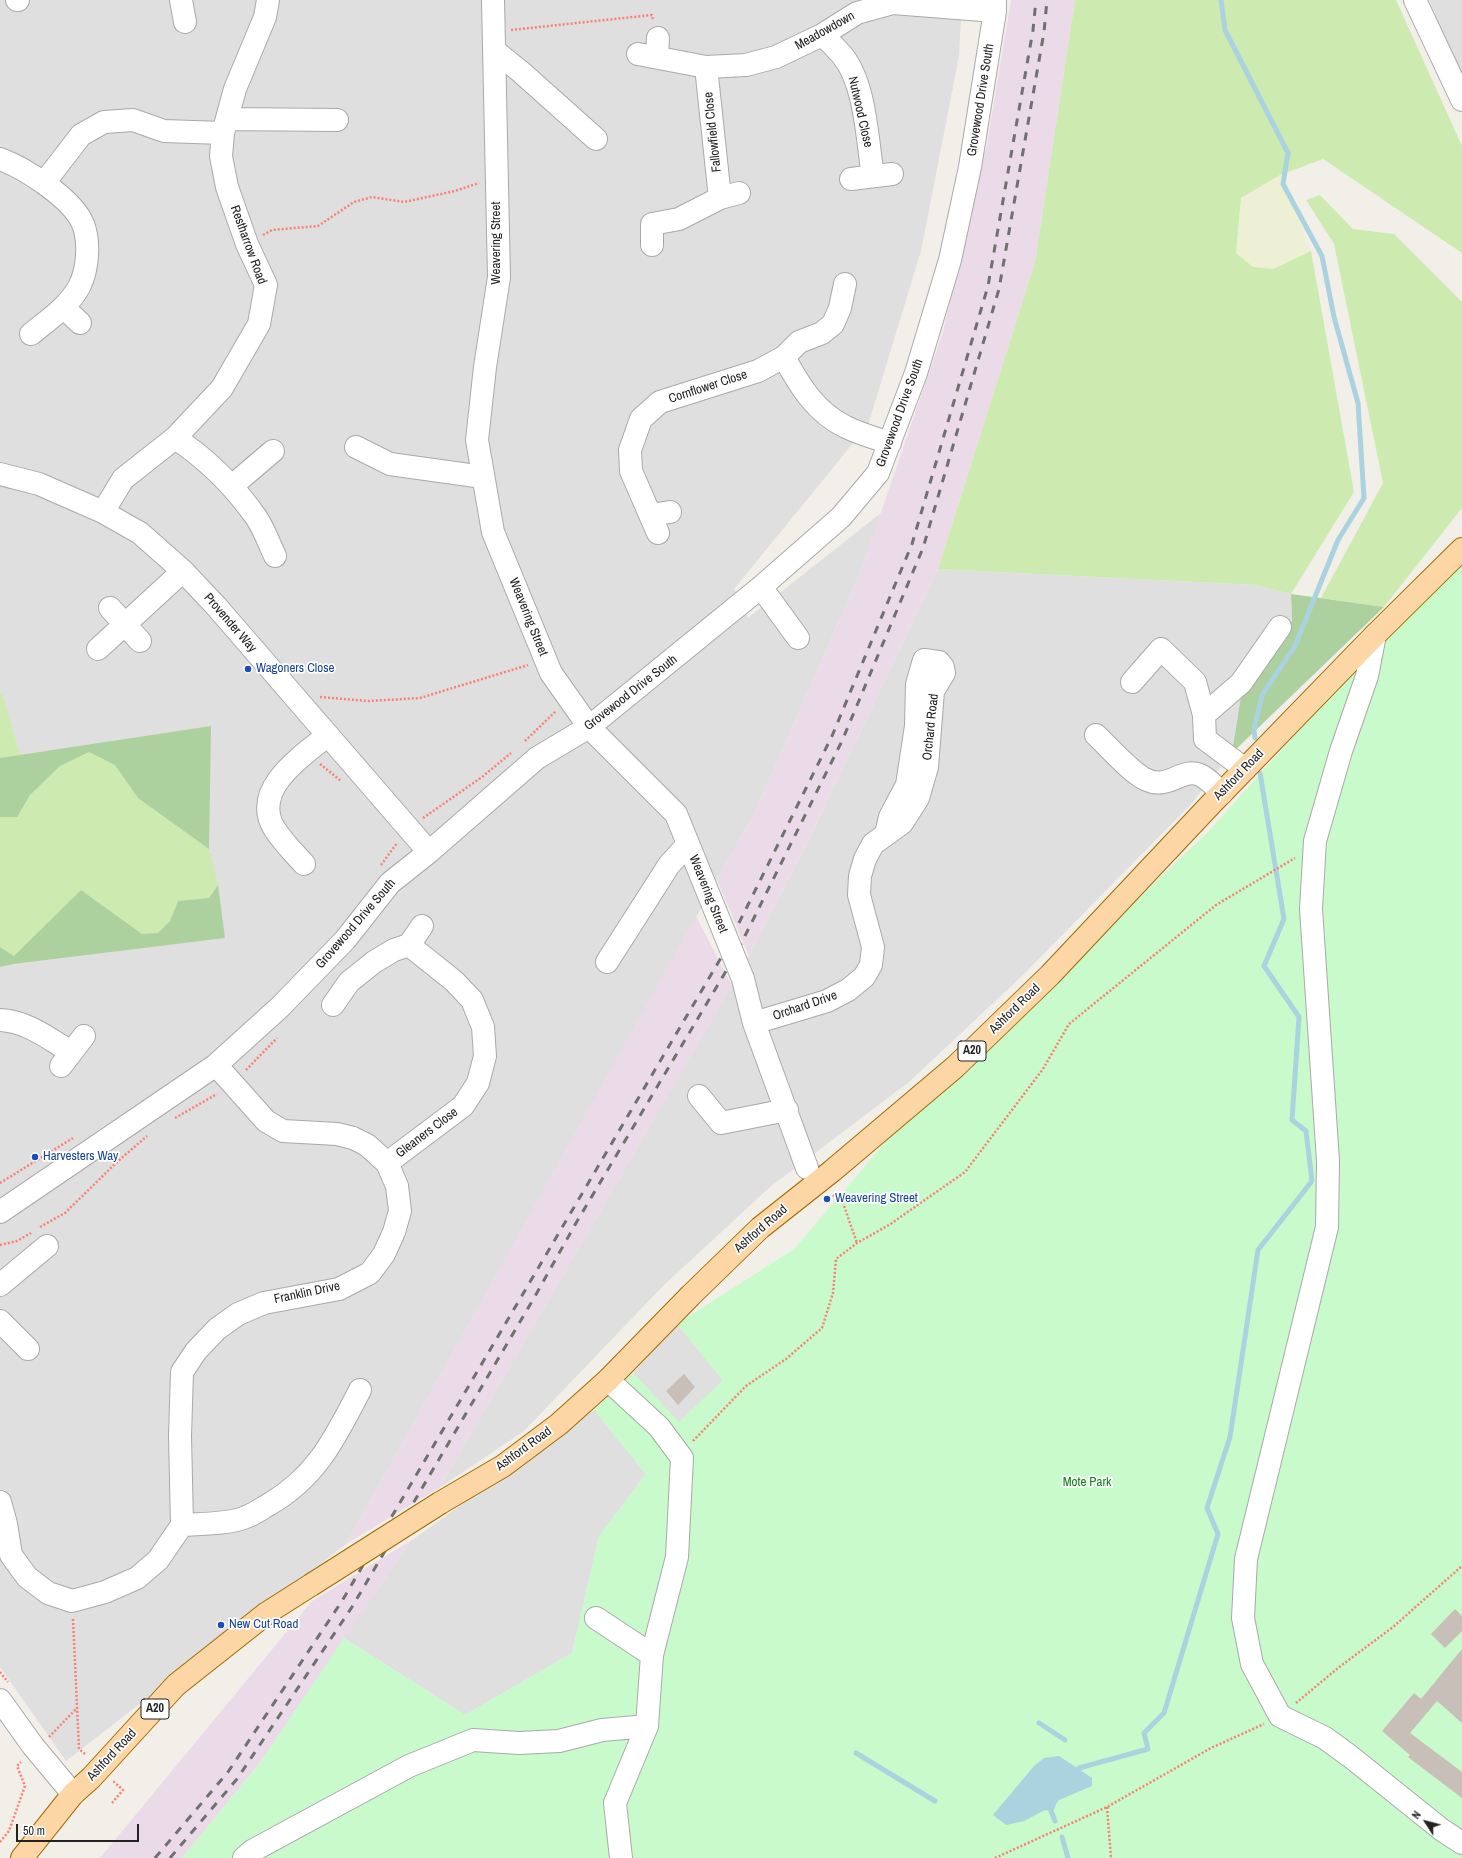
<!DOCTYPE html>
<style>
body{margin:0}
#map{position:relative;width:1462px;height:1858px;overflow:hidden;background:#f2efe9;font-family:"Archivo Narrow",sans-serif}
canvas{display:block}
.north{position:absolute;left:1406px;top:1802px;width:40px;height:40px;-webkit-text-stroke:3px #fff;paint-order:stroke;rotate:306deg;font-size:11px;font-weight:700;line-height:16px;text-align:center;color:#222}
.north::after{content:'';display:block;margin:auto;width:14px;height:18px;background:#222;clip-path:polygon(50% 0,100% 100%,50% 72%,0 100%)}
.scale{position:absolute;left:16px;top:1824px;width:123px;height:18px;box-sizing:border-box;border:2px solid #222;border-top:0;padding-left:5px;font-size:12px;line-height:14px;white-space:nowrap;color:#222;-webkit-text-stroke:3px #fff;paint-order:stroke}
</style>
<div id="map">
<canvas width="1462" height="1858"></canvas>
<div class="north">N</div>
<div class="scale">50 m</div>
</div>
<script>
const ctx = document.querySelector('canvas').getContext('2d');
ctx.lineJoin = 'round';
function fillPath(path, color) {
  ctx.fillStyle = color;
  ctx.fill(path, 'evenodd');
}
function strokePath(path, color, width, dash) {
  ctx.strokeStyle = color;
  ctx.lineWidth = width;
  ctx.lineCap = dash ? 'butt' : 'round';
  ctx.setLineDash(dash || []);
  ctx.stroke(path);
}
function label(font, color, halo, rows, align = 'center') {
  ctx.font = font + ' "Archivo Narrow",sans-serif';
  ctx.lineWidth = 3.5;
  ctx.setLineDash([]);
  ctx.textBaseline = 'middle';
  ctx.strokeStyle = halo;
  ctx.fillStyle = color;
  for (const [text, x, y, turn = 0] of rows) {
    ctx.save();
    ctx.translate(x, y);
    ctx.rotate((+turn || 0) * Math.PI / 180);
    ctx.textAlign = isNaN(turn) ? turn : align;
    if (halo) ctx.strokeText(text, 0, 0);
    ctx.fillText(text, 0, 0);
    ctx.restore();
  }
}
fillPath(new Path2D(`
 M0 0H962L959 56 921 251 868 425 734 589 748 618 881 513 859 576 755 812 346 1544 66 1761 0 1667Z
 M1429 0H1462V75Z
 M938 569 1255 585 1291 594 1292 621 1241 696 1232 753 1191 804 1023 975 909 1082 770 1187 663 1286 524 1431 439 1488 749 956 809 839Z
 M677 1324 723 1380 679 1423 633 1373Z
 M594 1410 646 1474 599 1536 572 1653 465 1715 344 1638 412 1540Z`), '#e0dfdf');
fillPath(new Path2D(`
 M1011 0H1075L1035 262 938 569 809 839 749 956 717 880 755 812 859 576 943 332 987 144Z
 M696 916 732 986 439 1488 346 1544Z
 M412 1540 259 1764 182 1858H100L312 1601Z`), '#ebdbe8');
fillPath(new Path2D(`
 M1280 175 1311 251 1273 269 1253 267 1236 253 1241 198Z`), '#eef0d5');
fillPath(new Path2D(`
 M1075 0H1396L1462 146V253L1323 159 1280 175 1241 198 1236 253 1253 267 1273 269 1311 251 1354 492 1291 594 1255 585 938 569 1035 262Z
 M1320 195 1353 229 1394 234 1462 302V508L1384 607 1321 598 1383 483 1334 244 1306 200Z
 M2 693 20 755 0 758V694Z
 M89 751 115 765 138 798 209 849 218 885 209 898 178 901 170 921 158 933 142 934 81 890 14 956 0 947V817H17L30 795 60 766Z`), '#cdebb0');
fillPath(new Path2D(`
 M1291 594 1384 607 1232 753 1241 696 1292 621Z
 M211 726 209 849 138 798 115 765 89 752 60 766 30 795 17 817H0V758Z
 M218 885 225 938 13 964 0 967V947L14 956 81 890 142 934 158 933 170 921 178 901 209 898Z`), '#add19e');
fillPath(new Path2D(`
 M1462 564V1858H182L259 1764 344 1638 465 1715 572 1653 599 1536 646 1474 594 1410 633 1373 679 1422 723 1380 677 1324 794 1249 902 1123 1209 831 1361 661Z`), '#c8facc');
fillPath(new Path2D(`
 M1059 1756 1092 1778V1786L1059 1800 1051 1811 1045 1810 1024 1821 1006 1825 993 1815 1034 1766 1044 1758Z`), '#aad3df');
strokePath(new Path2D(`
 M1221 0 1225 30 1288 153 1283 184 1322 256 1334 317 1358 403 1364 498 1338 540 1295 646 1262 695 1254 730 1255 738
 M1039 1723 1065 1740
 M856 1753 935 1801
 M1074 1773 1079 1768 1148 1749 1144 1733 1164 1713 1218 1534 1207 1508 1230 1437 1258 1250 1312 1181 1306 1131 1292 1120 1299 1017 1264 966 1284 919 1260 773
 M1053 1805 1051 1811 1055 1821
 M1062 1837 1068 1858`), '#aad3df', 5);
fillPath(new Path2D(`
 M684 1374 695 1387 678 1405 666 1391Z
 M1455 1609 1462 1616V1631L1445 1648 1431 1634Z
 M1462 1649V1723L1437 1701 1410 1733 1462 1772V1798L1408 1757 1410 1755 1382 1731 1414 1693 1421 1699Z`), '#c7bfb8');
const minor = new Path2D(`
 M17 0H18
 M181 0 185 22
 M493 0 499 277 485 367 477 440 493 532 551 673 589 727 676 814 715 910
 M1415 0 1462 100
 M822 35C829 41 836 48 842 55 866 84 867 140 873 176
 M495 51 521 72 596 139
 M638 54 706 67 746 65 776 57 822 35 857 13 893 3 995 11
 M657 57 658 38
 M706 67 720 198
 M227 119 337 120
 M0 159C25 168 73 199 83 224 90 242 88 270 79 287 68 307 48 320 31 334
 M851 179 892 174
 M44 183 81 135 104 122 133 120 164 131 223 133
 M652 245V224L679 219 720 198 739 193
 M64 308 80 323
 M784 357C799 385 816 413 846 427 860 434 875 438 890 443
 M175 438C207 459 234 486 256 517 264 529 269 543 275 556
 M356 447 390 464 483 477
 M0 474 39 484 103 512 140 533 183 571 216 606 429 852
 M232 486 273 451
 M103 512 123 479 175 438 222 388 259 324 266 285 247 244 227 187 221 156 223 133 235 89 265 17 268 0
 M651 515 670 512
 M658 533 631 471 630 450 641 419 660 402 758 371 784 357 799 342 822 333 833 324 840 308 845 284
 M761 587 798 638
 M110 608 140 641
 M1375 635 1367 676 1341 751 1315 841 1311 909 1328 1161 1327 1227 1246 1559 1243 1618 1252 1664 1280 1716 1325 1738 1351 1757 1442 1830 1462 1843
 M98 649 183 571
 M1132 682 1161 649 1195 682 1204 715 1205 739 1245 769
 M1204 715 1241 683 1280 627
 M1096 735C1109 747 1132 774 1147 780 1169 790 1182 767 1200 775 1209 779 1215 787 1222 793
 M304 864C293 852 282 841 274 828 251 789 302 756 328 735
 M607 962 669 865 688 844
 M743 979 754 1023 807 1168
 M333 1005 349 982 374 962 394 950 409 945 422 926
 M0 1020C27 1021 49 1039 71 1052
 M754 1023 827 1001 848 990 864 977 871 965 873 947 859 895 860 876 865 859 873 844 902 823 918 798 927 767 933 691 944 673 943 667 939 662 924 660 917 684 916 726 907 785 890 817 886 834
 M61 1066 84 1036
 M699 1096 721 1123 787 1110
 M387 1163 463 1106 478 1083 485 1056 483 1027 472 1000 454 981 409 945
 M0 1212 216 1065 280 1007 345 940 390 883 429 852 537 758 589 727 761 587 841 517 878 473 916 373 950 260 970 167 995 11V0
 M0 1285 47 1246
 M0 1321 28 1349
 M608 1380 659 1427 682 1458 677 1557 652 1655 647 1726 615 1803 621 1858
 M0 1502 6 1524 11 1555 27 1577 48 1593 72 1601 105 1592 137 1578 158 1560 182 1525 180 1436 182 1372 196 1351 217 1329 238 1314 264 1303 339 1289 370 1273 384 1254 394 1232 400 1211 397 1186 387 1163 367 1145 353 1138 337 1134 283 1131 266 1121 216 1065
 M182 1525C200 1524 231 1524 246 1517 254 1514 261 1509 268 1505 317 1477 335 1438 360 1390
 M596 1618 652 1655
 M0 1700 33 1746 73 1794
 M244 1858 252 1851 409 1766 473 1740 519 1743 559 1741 602 1730 647 1726`);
const major = new Path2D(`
 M440 1503 503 1466 559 1424 608 1380 691 1295 760 1228 832 1171 955 1067 1050 975 1211 804 1375 635 1462 549
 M22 1858 73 1794 91 1778 176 1685 267 1613 311 1585`);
strokePath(minor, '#a9a9a9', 24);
strokePath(major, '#a06b00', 24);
strokePath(new Path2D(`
 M511 30 652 15 653 20
 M263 235 272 230 318 226 354 202 372 197 404 202 455 191 479 183
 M320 697 368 701 420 698 528 665
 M525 741 556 711
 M320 764 341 781
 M423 818 482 777 511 753
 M381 865 397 843
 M246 1070 277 1038
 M175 1118 217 1094
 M0 1183 73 1138
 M833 1195 843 1203 857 1243
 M40 1227 65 1213 117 1162 147 1136
 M0 1245 17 1241 31 1233
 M693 1441 746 1386 786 1359 822 1328 833 1293 836 1259 857 1243 889 1225 965 1172 1043 1069 1069 1024 1216 905 1295 858
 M73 1619 79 1749 86 1755
 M0 1672 8 1682
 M1296 1703 1338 1668 1393 1627 1462 1566
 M49 1737 77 1708
 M112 1803 123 1790 113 1781
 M1107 1807 1111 1858
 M0 1842 9 1831 25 1786 17 1766 21 1762
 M995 1858 1107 1807 1211 1748 1264 1724`), '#fa8072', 2.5, [2, 2]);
strokePath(minor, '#fff', 22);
strokePath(major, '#fcd6a4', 22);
strokePath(new Path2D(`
 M155 1858 228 1772 342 1601 725 951 832 736 912 544 988 286 1033 30 1036 0
 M170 1858 237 1779 352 1607 534 1298 576 1223 735 956 842 741 923 548 999 289 1044 32 1047 0`), '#707070', 3, [8, 8]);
const minorBridge = new Path2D(`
 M715 910 743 979`);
const majorBridge = new Path2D(`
 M311 1585 440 1503`);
strokePath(minorBridge, '#a9a9a9', 24, []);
strokePath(majorBridge, '#a06b00', 24, []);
strokePath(minorBridge, '#fff', 22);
strokePath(majorBridge, '#fcd6a4', 22);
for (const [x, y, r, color] of [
 [248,669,4,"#1a4fb4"],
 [35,1157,4,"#1a4fb4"],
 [827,1199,4,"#1a4fb4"],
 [221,1625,4,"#1a4fb4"]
]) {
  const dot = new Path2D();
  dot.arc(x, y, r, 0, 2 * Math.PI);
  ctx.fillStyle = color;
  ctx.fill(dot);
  strokePath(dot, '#fff', 1.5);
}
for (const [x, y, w] of [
 [972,1051,28],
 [155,1709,28]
]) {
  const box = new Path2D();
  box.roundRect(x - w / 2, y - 10, w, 20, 3);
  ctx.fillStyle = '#fff';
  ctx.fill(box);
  strokePath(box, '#222', 1);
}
label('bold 12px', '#222', null, [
 ["A20",972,1051],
 ["A20",155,1709]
]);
label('13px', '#222', '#fff', [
 ["Meadowdown",825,31,-29],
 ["Grovewood Drive South",981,100,-81],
 ["Nutwood Close",860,112,77],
 ["Fallowfield Close",713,132,-96],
 ["Weavering Street",497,243,-90],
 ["Restharrow Road",248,245,70],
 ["Cornflower Close",708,387,-18],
 ["Grovewood Drive South",900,413,-70],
 ["Weavering Street",528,617,68],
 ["Provender Way",230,623,49],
 ["Grovewood Drive South",631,693,-38],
 ["Orchard Road",931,727,-84],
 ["Ashford Road",1239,775,-46],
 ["Weavering Street",708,894,68],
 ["Grovewood Drive South",356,924,-49],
 ["Orchard Drive",805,1006,-19],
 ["Ashford Road",1015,1009,-44],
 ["Gleaners Close",427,1133,-37],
 ["Ashford Road",761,1229,-41],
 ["Franklin Drive",307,1293,-12],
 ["Ashford Road",524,1449,-36],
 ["Ashford Road",112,1755,-47]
]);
label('13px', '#164399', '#fff', [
 ["Wagoners Close",256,669],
 ["Harvesters Way",43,1157],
 ["Weavering Street",835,1199],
 ["New Cut Road",229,1625]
], 'left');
label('13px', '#0c8416', '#fff', [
 ["Mote Park",1087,1483]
]);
</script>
